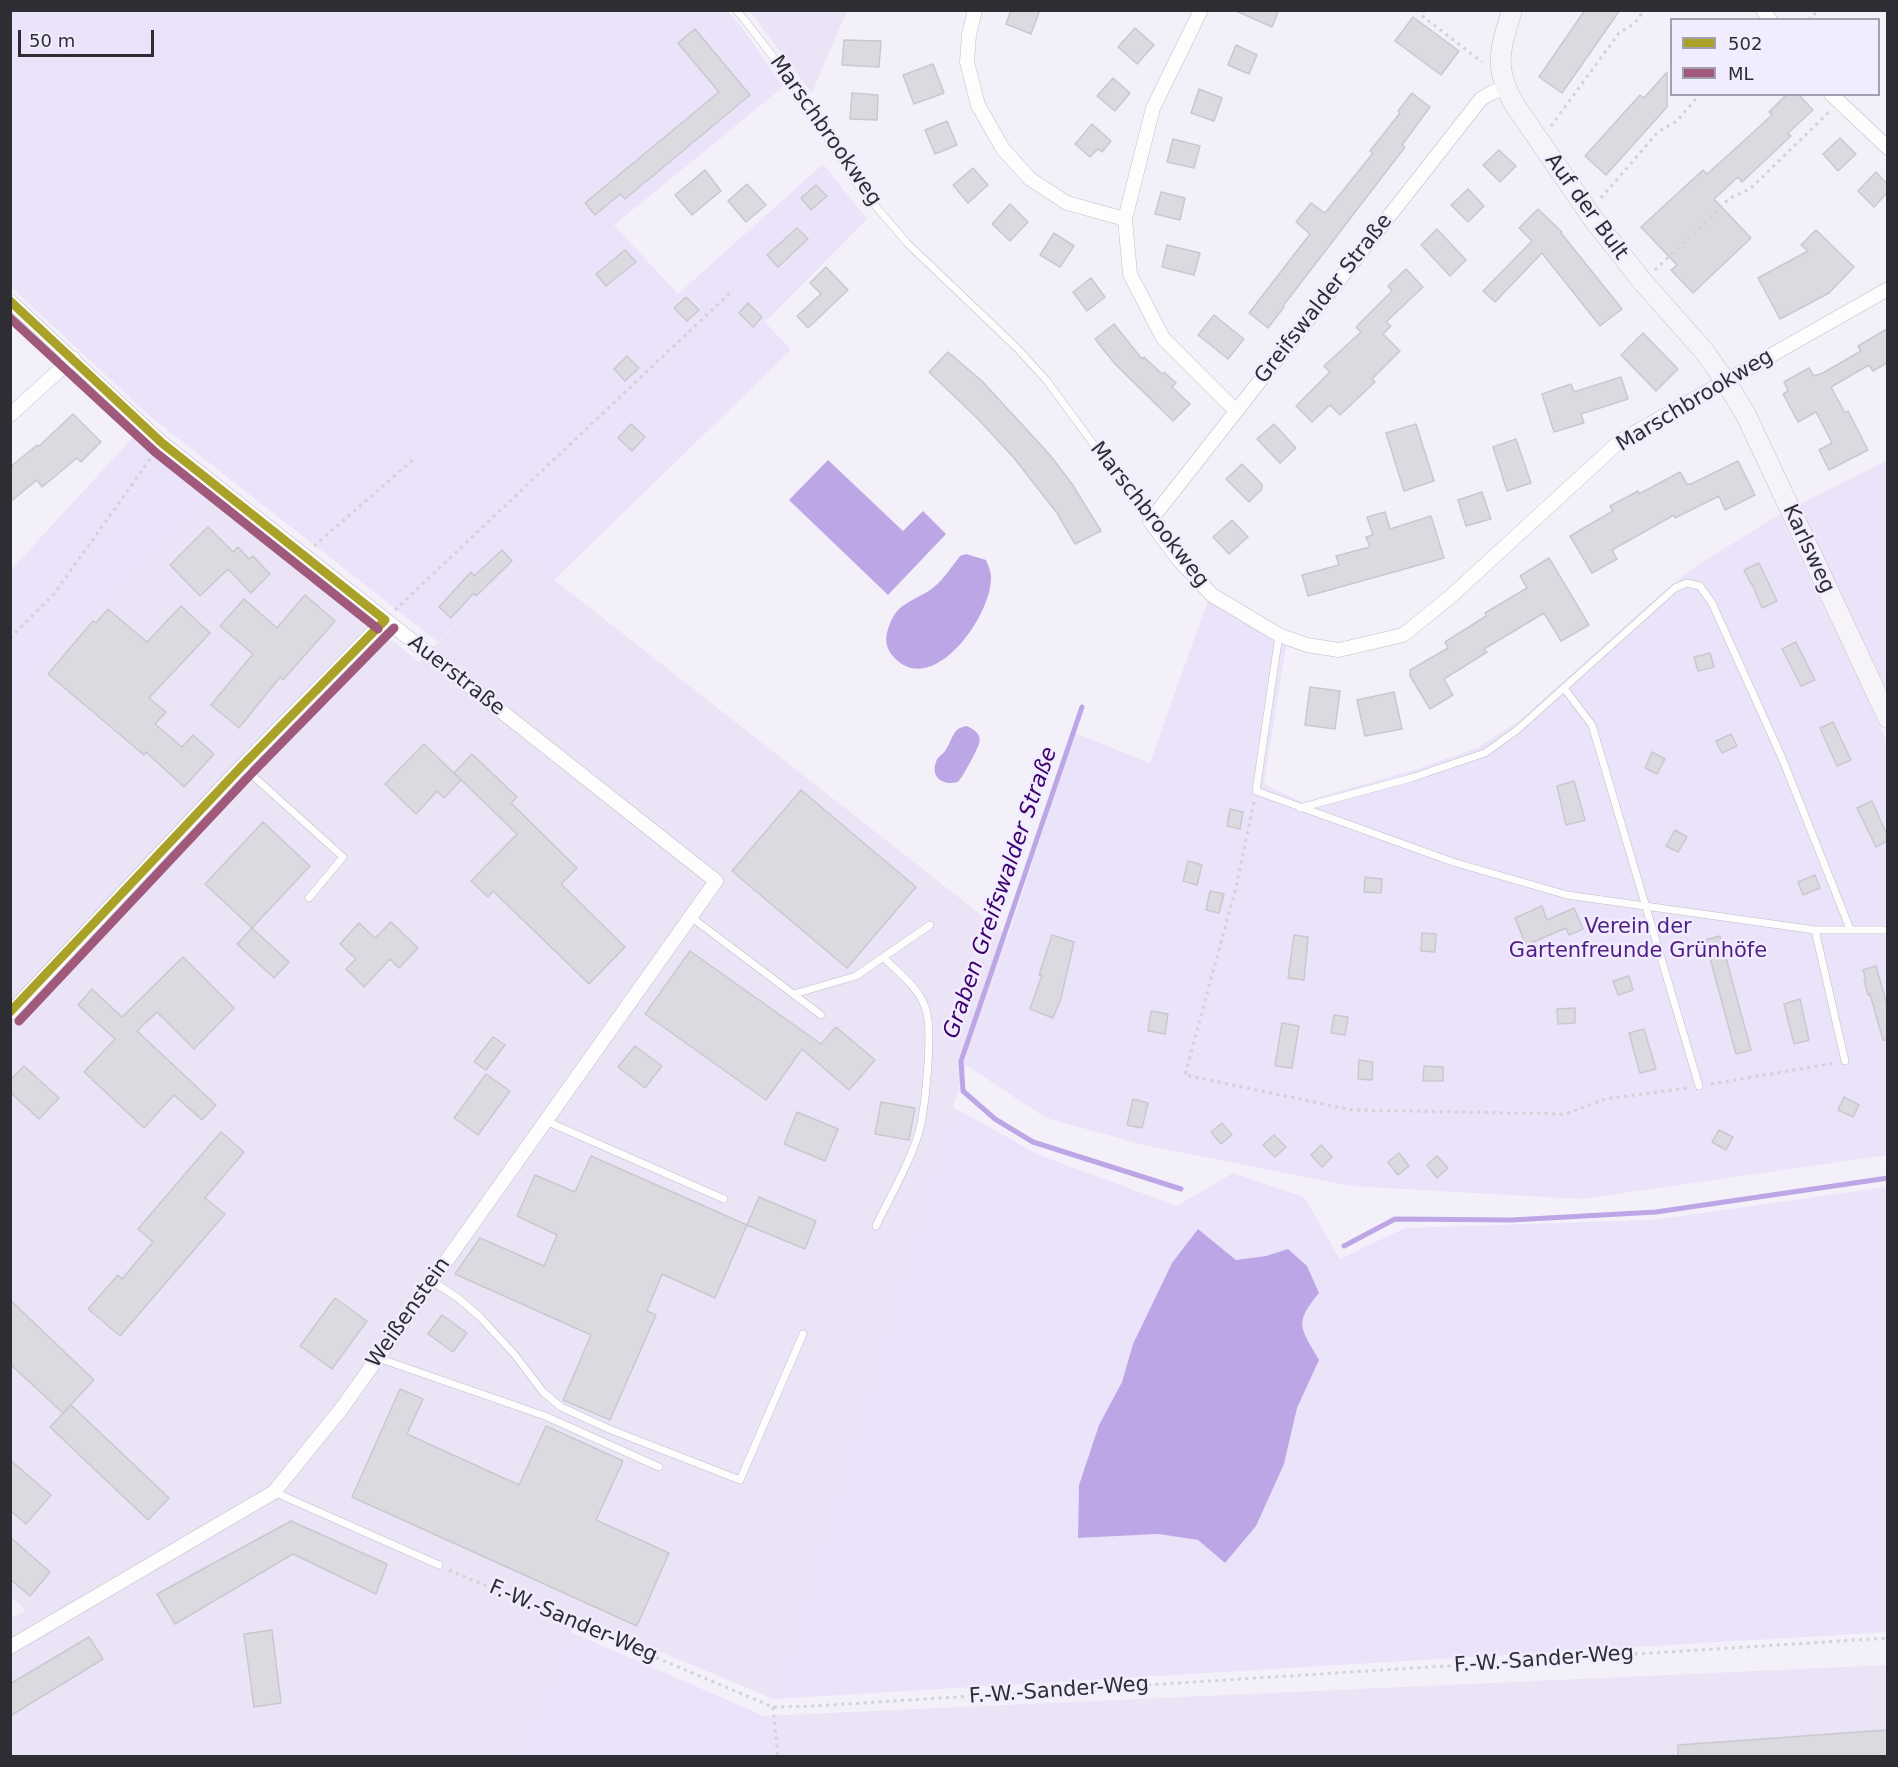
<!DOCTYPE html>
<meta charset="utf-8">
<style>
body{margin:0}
#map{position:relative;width:1898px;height:1767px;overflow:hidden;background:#f3f0fa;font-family:"DejaVu Sans",sans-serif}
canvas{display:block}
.frame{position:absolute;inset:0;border:12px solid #2f2d34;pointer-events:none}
.legend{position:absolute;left:1670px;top:18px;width:210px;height:78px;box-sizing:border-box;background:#f1ecfe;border:2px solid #a3a0ad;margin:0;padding:8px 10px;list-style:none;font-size:18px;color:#2f2d34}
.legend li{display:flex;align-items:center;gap:12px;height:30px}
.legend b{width:30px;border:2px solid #a3a0ad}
.scale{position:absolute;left:18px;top:30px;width:136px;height:27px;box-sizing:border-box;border:3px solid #2f2d34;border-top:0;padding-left:8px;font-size:18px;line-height:21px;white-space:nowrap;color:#2f2d34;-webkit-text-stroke:4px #f1ecfe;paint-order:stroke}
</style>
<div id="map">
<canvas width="1898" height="1767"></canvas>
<div class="frame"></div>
<ul class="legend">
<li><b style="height:8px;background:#a9a128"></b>502</li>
<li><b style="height:8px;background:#a0587b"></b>ML</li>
</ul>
<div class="scale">50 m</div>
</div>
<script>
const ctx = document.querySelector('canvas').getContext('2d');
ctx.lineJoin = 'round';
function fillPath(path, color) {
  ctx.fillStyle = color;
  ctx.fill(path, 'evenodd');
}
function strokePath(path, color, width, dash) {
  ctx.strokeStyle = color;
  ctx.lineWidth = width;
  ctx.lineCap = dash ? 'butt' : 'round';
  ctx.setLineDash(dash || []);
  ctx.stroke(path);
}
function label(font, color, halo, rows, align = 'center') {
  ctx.font = font + ' "DejaVu Sans",sans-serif';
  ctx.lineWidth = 5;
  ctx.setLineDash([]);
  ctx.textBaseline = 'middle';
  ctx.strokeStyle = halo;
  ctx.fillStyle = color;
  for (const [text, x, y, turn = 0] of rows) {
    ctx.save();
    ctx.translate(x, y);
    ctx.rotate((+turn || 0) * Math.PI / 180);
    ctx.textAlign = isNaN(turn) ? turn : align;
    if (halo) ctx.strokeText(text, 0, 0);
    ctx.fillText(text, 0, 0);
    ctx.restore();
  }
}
fillPath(new Path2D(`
 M748 11H847L812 93 751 13Z
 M213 497 419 662 524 556 1008 936 966 1065 773 1699 578 1617 517 1756H11L10 1619 26 1610 10 1596 11 698Z
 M1888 1665 1887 1756H770L764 1716Z`), '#eae4f6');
fillPath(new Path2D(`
 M10 11H726L739 23 783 87 614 225 678 294 823 164 867 219 765 322 791 350 554 580 524 556 438 642 152 418 11 287Z
 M136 434 213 497 11 698V570Z
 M1887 460V690L1799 505Z
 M1780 514 1887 741V1155L1581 1199 1352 1186 1148 1146 1046 1118 966 1065 1075 733 1150 763 1208 600 1286 645 1264 784 1302 802 1414 770 1477 748 1519 721 1666 589 1698 565Z
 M953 1107 1039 1155 1177 1206 1233 1173 1304 1197 1340 1259 1405 1228 1653 1220 1887 1187V1632L773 1699ZM1198 1229 1236 1260 1266 1256 1288 1249 1319 1293C1293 1324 1301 1328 1319 1360L1297 1408 1284 1464 1225 1563 1198 1540 1158 1534 1078 1538 1079 1485 1099 1425 1122 1382 1133 1344 1172 1263Z
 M571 1632 764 1716 770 1756H517Z`), '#eae3f9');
fillPath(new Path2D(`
 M828 460 903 531 923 511 946 534 888 595 789 500Z
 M966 554 986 560C988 565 991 571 991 577 992 617 930 702 892 655 882 643 887 629 893 617 902 601 921 598 934 587 944 579 952 566 960 556Z
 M967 726C985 735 981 741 973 757 968 766 964 774 958 782 944 786 930 778 936 762 937 757 942 755 945 751 950 744 952 734 958 729 961 727 964 727 967 726Z
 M1198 1229 1236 1260 1266 1256 1288 1249 1307 1266 1319 1293C1293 1324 1301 1328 1319 1360L1297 1408 1284 1464 1256 1526 1225 1563 1198 1540 1158 1534 1078 1538 1079 1485 1099 1425 1122 1382 1133 1344 1172 1263Z`), '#bda6e6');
strokePath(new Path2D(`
 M1082 707 961 1061 963 1091 995 1119 1033 1142 1181 1189
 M1344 1246 1395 1219 1512 1220 1656 1212 1888 1178`), '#bda6e6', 5);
const building = new Path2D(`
 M1011 10H1040L1031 34 1006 24Z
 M1234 10H1279L1272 27Z
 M1585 10H1620L1562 93 1539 77Z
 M1413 17 1459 51 1441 75 1395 41Z
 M1135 28 1154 45 1137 64 1118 47Z
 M695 29 750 95 625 199 620 194 595 215 585 203 719 92 678 43Z
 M844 40 881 41 879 67 842 65Z
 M1236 45 1257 55 1249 74 1228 65Z
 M933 64 944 93 914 104 903 75Z
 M1667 72V107L1606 175 1585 156 1640 95 1644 98Z
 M1113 78 1130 93 1115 111 1097 96Z
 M1199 89 1222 98 1214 121 1191 113Z
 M852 93 878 95 877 120 850 119Z
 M1412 93 1430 107 1402 145 1405 147 1283 306 1284 307 1268 328 1249 313 1310 234 1296 222 1311 203 1325 213 1373 153 1370 151 1400 113 1398 111Z
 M1787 94H1798L1813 110 1788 133 1791 136 1742 182 1738 177 1714 199 1751 238 1693 293 1671 270 1677 265 1641 227 1703 170 1707 174 1736 148 1772 115 1769 112Z
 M947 121 957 145 935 154 925 130Z
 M1092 124 1111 141 1102 152 1098 149 1090 157 1075 144Z
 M1840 138 1856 154 1838 171 1823 154Z
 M1173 139 1200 146 1194 168 1167 162Z
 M1499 150 1516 166 1500 182 1483 165Z
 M973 168 988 185 968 203 953 185Z
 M705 170 721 191 692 215 675 195Z
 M1876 172 1887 184V193L1874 207 1858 191Z
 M747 184 766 205 746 222 728 201Z
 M816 185 827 196 811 210 801 198Z
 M1468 189 1484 206 1468 222 1451 205Z
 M1161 192 1185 198 1180 220 1155 214Z
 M1010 204 1028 222 1010 241 992 224Z
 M1538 209 1562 232 1561 233 1622 309 1600 326 1542 253 1495 302 1483 291 1532 241 1519 228Z
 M797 228 808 239 778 267 767 255Z
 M1437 229 1466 260 1450 276 1421 245Z
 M1816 230 1854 267 1829 293 1780 319 1758 278 1808 251 1801 245Z
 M1054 233 1074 246 1060 267 1040 255Z
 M1167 245 1200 253 1194 275 1162 267Z
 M625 250 636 262 606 286 596 274Z
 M826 267 848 290 808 328 797 316 821 294 810 283Z
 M1406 269 1423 287 1386 322 1391 326 1383 334 1400 351 1372 379 1375 382 1340 415 1330 405 1312 422 1296 406 1330 372 1324 366 1361 332 1356 327 1392 291 1388 286Z
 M1091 278 1105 297 1087 311 1073 292Z
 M686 297 699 310 687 321 674 308Z
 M748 303 762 317 753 327 739 313Z
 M1214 315 1244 339 1228 359 1198 335Z
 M1114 324 1142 359 1144 357 1162 374 1164 372 1176 383 1172 387 1190 404 1173 421 1115 364 1095 339Z
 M1887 329V363L1873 371 1869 365 1831 387 1845 413 1848 411 1868 450 1829 470 1819 450 1832 443 1816 412 1798 422 1783 394 1788 391 1784 382 1809 368 1814 376 1823 373 1861 351 1858 346Z
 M1643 333 1678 369 1656 391 1621 355Z
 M948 352 982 381 1050 455 1072 484 1101 531 1075 544 1057 513 1014 458 978 419 929 372Z
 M627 356 639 368 625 381 614 369Z
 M1621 377 1628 399 1581 414 1584 423 1554 432 1542 394 1571 384 1574 392Z
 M73 414 101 442 81 462 77 458 42 487 37 480 10 502V467L37 445 38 447Z
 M631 424 645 437 632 451 618 438Z
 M1274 424 1296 448 1280 463 1257 439Z
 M1416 424 1434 481 1404 491 1386 433Z
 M1516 439 1531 483 1507 491 1493 447Z
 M1738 461 1755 495 1725 510 1719 496 1675 518 1674 515 1612 550 1617 559 1592 573 1570 536 1613 511 1610 506 1638 491 1639 494 1680 472 1687 484H1691Z
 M1242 464 1262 484V489L1249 502 1226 479Z
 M1482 492 1491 519 1466 526 1458 500Z
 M1385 512 1390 529 1431 516 1444 558 1308 596 1302 575 1339 565 1336 556 1370 547 1366 537 1373 535 1367 517Z
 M1232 520 1248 537 1229 554 1213 537Z
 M208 527 233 552 238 547 249 559 253 556 270 574 251 593 228 569 200 596 170 565Z
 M502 550 512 561 476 596 474 593 451 618 439 607 471 572 474 576Z
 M1549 558 1589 625 1561 641 1544 613 1484 649 1487 652 1444 679 1453 695 1430 709 1410 676V670L1448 648 1445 642 1486 616 1485 613 1527 588 1520 576Z
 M1759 563 1777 601 1762 608 1752 584H1751L1744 570Z
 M305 595 335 621 283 680 280 677 239 728 211 705 253 654 220 626 244 599 277 628Z
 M181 606 210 633 149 698 166 712 155 724 182 747 193 735 214 754 184 787 146 752 144 755 48 674 93 621 96 623 108 609 147 642Z
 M1796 642 1815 680 1801 686 1782 649Z
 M1710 653 1714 667 1698 671 1694 657Z
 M1310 687 1340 691 1335 729 1305 725Z
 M1394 692 1402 729 1365 736 1357 700Z
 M1833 722 1851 760 1837 766 1820 728Z
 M1731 734 1737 746 1722 753 1716 741Z
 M424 744 461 780 444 798 437 791 416 814 385 784Z
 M1652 752 1665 759 1657 774 1645 768Z
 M472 754 517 797 511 803 577 868 561 884 625 947 589 984 493 891 488 897 471 881 517 834 454 773Z
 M1574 781 1585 820 1566 825 1557 786Z
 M801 790 916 887 847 968 732 871Z
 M1872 801 1887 835V841L1876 847 1857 808Z
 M1230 809 1243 812 1240 829 1227 826Z
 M263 822 310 866 252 928 205 884Z
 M1675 830 1687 837 1678 852 1666 846Z
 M1188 861 1202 865 1197 885 1183 881Z
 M1815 875 1820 888 1803 895 1798 882Z
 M1365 877 1382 879 1381 893 1364 892Z
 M1210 891 1224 894 1219 913 1206 910Z
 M1542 906 1547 920 1574 908 1583 929 1569 935 1566 928 1526 945 1515 918Z
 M391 922 418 948 399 968 390 959 364 987 346 969 356 959 340 944 359 923 375 938Z
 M252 928 289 962 274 978 237 944Z
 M1422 933 1436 934 1435 952 1421 951Z
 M1052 935 1074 942 1061 998 1053 1018 1030 1009 1042 975H1039Z
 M1294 935 1308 937 1304 980 1288 978Z
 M1720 936 1751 1050 1736 1054 1705 940Z
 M690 951 821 1044 836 1027 875 1060 849 1090 802 1049 766 1100 645 1014Z
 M183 957 234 1008 194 1049 157 1012 137 1031 216 1105 202 1120 174 1095 144 1128 84 1072 115 1039 78 1005 92 989 122 1017Z
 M1876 966 1887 1005V1040H1883L1870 994 1868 995 1864 980H1866L1863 970Z
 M1629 976 1633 990 1618 995 1613 981Z
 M1800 999 1809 1040 1794 1044 1784 1004Z
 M1575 1008V1023L1558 1024 1557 1009Z
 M1151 1011 1168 1014 1165 1034 1148 1031Z
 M1334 1015 1348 1017 1345 1035 1331 1033Z
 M1282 1023 1299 1026 1292 1068 1275 1066Z
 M1644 1029 1656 1069 1640 1073 1629 1033Z
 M493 1037 505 1045 486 1070 474 1062Z
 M635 1046 662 1066 645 1088 618 1067Z
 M1359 1060 1373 1062 1372 1080 1358 1079Z
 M24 1066 59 1098 39 1119 10 1092V1080Z
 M1424 1066 1443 1067V1081H1423Z
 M486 1074 510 1091 478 1135 454 1118Z
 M1844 1097 1859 1105 1853 1117 1838 1110Z
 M1133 1099 1148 1103 1142 1128 1127 1125Z
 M881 1102 915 1108 909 1140 875 1134Z
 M797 1112 838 1129 825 1161 784 1144Z
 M1222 1123 1232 1135 1221 1144 1211 1132Z
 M1719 1130 1733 1137 1726 1150 1712 1142Z
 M221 1132 244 1152 205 1198 225 1214 120 1336 88 1309 118 1275 122 1279 153 1242 138 1229Z
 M1274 1135 1286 1147 1275 1157 1263 1145Z
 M1321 1145 1332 1157 1322 1167 1311 1155Z
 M1399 1153 1409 1166 1398 1175 1388 1162Z
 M591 1156 747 1225 715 1298 662 1274 647 1311 656 1315 610 1420 563 1400 591 1335 455 1274 480 1238 544 1266 557 1235 517 1216 535 1175 575 1192Z
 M1437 1156 1448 1168 1437 1178 1427 1165Z
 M759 1197 816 1221 805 1249 747 1225Z
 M335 1298 367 1321 332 1369 300 1346Z
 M10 1300 94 1380 63 1413 10 1364Z
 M442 1315 467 1333 453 1352 428 1334Z
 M400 1389 423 1399 407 1434 519 1485 546 1426 623 1461 596 1520 669 1553 637 1626 352 1497Z
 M71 1405 169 1498 148 1520 50 1427Z
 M10 1460 51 1495 26 1524 10 1510Z
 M291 1521 387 1564 376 1594 293 1554 175 1624 157 1594Z
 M10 1537 50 1572 30 1596 10 1579Z
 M272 1630 281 1703 254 1707 244 1634Z
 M89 1637 103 1659 10 1716V1684Z
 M1887 1730V1756H1678V1745Z`);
fillPath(building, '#dbdae1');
strokePath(building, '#cac8cf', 1.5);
const lane = new Path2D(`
 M736 10 744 19 787 75 860 188 908 244 1017 348 1047 381 1150 521
 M1279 635 1256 791 1453 862 1567 895 1815 930H1888
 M1564 688 1592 725 1699 1086
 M242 766 343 857 309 898
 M1300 808 1411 778 1485 753 1517 730 1675 588 1687 583 1700 586 1712 603 1782 758 1850 929
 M691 917 821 1015
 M1815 930 1845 1061
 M794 994 856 976 930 925
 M546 1121 724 1199
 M876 1226C889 1198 908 1167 917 1138 925 1116 934 1028 925 1007 918 987 899 973 884 958
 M432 1281 458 1298 479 1316 515 1355 543 1392 561 1407 609 1429 740 1480 803 1334
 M378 1358 545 1416 659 1467
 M274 1492 439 1565`);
const street = new Path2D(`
 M975 10 969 35 967 62 978 105 1003 149 1030 179 1067 203 1125 219
 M1201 10 1153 108 1125 219 1130 274 1163 338 1236 411
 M1763 10 1770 20
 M1505 88 1493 92 1481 99 1150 521 1179 560 1212 595 1279 635 1307 645 1339 650 1403 635 1450 597 1620 441 1888 289
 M1831 94 1888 148
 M10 301 162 443 716 881 342 1408 274 1492 10 1647
 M10 415 73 358
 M10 1013 242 766 385 620`);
const secondary = new Path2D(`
 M1512 10C1500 51 1493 65 1514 104L1594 220 1642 281 1704 351 1726 382 1746 415 1888 718`);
strokePath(lane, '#c1bec6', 8);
strokePath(street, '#c1bec6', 15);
strokePath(secondary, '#c1bec6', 21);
strokePath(new Path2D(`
 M1425 10 1421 15 1482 62
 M1808 20 1819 10
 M1551 126 1619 33 1635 23 1644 10
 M1601 198 1658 132 1677 121 1700 94
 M1655 270 1730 198 1750 189 1829 112
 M314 546 414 459
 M395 610 732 291
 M10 638 54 594 153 455
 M1254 802 1236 887 1185 1075 1352 1110 1566 1114 1605 1099 1687 1088
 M1711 1084 1835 1063
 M449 1570 773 1707 815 1706 1888 1638
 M773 1707 778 1756`), '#d3d2d6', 3, [3, 4.5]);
strokePath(lane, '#fdfdfe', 7);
strokePath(street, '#fdfdfe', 14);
strokePath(secondary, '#f6f4f8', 20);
strokePath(new Path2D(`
 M10 301 162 443 385 620
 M10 1012 242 766 385 620`), '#a9a128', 9);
strokePath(new Path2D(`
 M10 318 155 452 378 629
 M19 1021 251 774 394 628`), '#a0587b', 9);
label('21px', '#2f2d34', '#f1ecfe', [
 ["Marschbrookweg",825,131,55],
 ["Auf der Bult",1586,207,54],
 ["Greifswalder Straße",1324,299,-52],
 ["Marschbrookweg",1695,401,-31],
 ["Marschbrookweg",1149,515,52],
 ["Karlsweg",1808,549,65],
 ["Auerstraße",456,676,38],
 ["Weißenstein",409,1313,-55],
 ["F.-W.-Sander-Weg",573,1622,23],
 ["F.-W.-Sander-Weg",1544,1660,-4],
 ["F.-W.-Sander-Weg",1059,1691,-4]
]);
label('21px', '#501f86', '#f1ecfe', [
 ["Verein der",1638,928],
 ["Gartenfreunde Grünhöfe",1638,952]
]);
label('italic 22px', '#3d006f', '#f1ecfe', [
 ["Graben Greifswalder Straße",1001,893,-71]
]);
</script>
